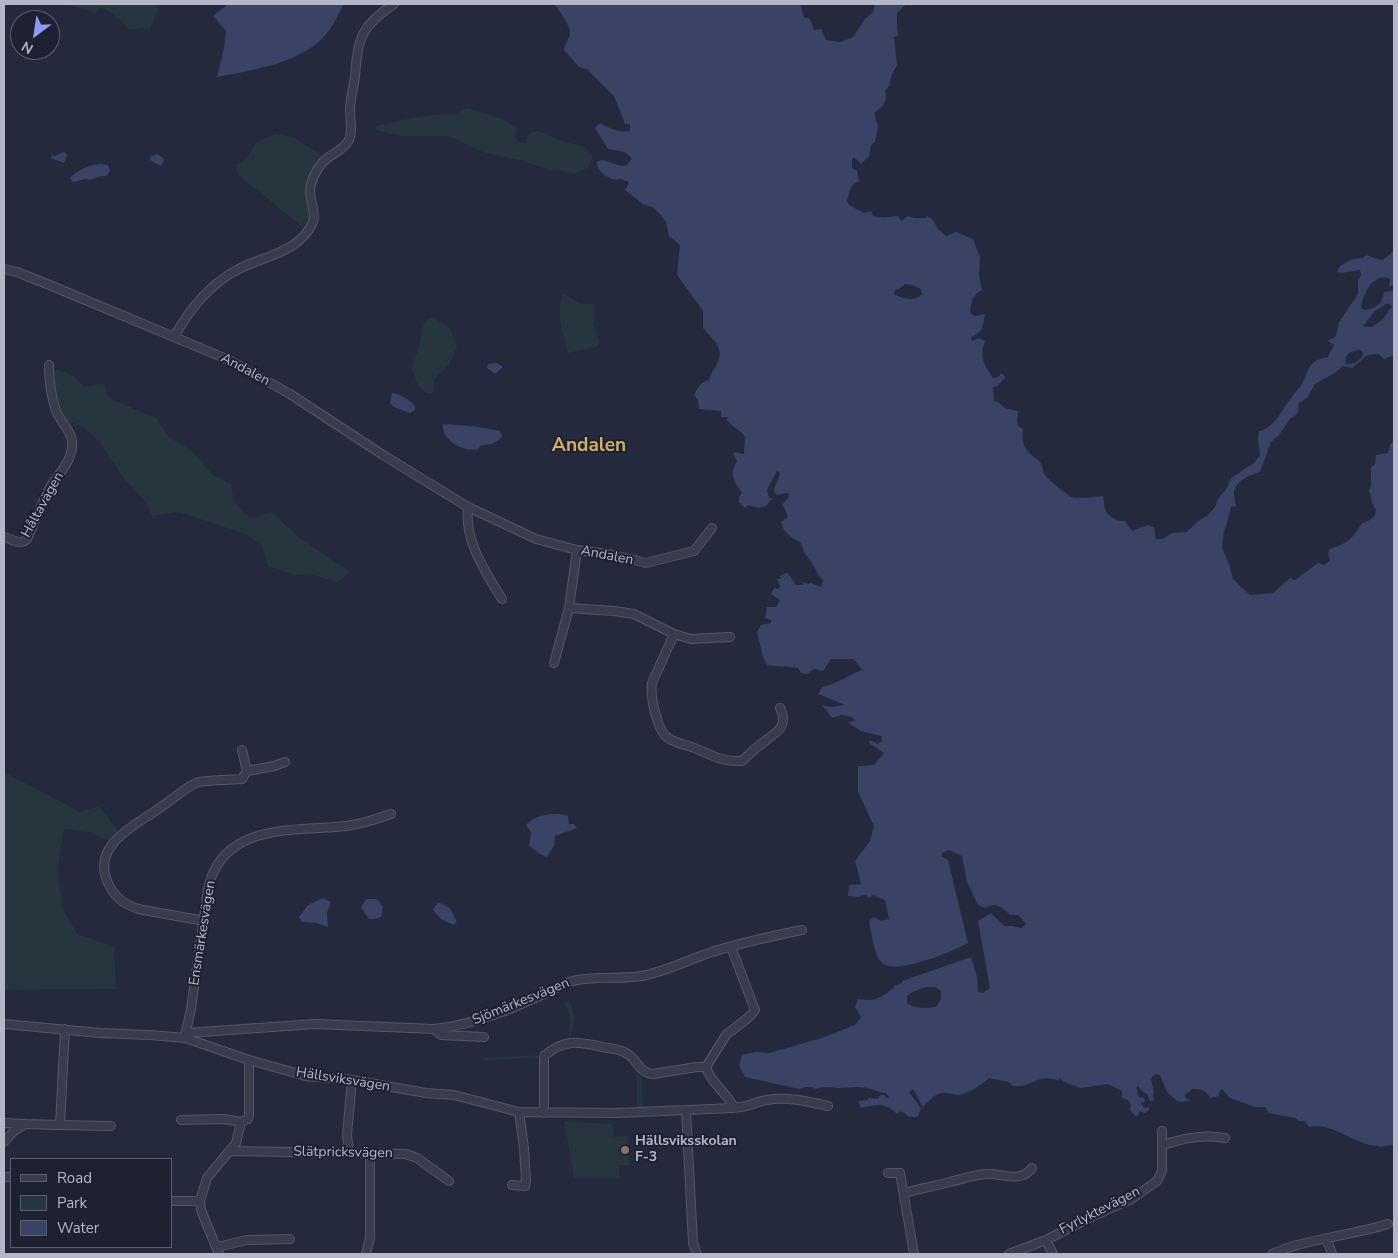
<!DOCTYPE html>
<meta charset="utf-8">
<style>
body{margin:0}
#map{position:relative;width:1398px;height:1258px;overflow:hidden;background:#24293d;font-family:"Nunito Sans",sans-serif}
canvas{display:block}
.frame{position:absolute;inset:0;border:5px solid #b4b7c8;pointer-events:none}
.legend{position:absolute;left:10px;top:1158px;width:162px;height:90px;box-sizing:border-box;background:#1d2132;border:1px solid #595d6e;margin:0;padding:6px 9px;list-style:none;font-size:15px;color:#b4b7c8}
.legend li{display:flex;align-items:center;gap:10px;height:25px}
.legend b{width:25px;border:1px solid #595d6e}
.north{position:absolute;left:10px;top:10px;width:50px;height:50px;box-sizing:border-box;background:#1d2132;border:1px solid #595d6e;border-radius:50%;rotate:211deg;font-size:14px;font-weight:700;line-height:20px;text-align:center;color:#b4b7c8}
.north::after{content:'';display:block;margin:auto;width:18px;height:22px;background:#8c9cf5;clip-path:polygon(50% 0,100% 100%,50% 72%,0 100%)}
</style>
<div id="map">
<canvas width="1398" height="1258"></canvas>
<div class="frame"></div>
<ul class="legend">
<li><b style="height:6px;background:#383c4d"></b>Road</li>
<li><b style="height:14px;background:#26353e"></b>Park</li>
<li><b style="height:14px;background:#3a4265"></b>Water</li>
</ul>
<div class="north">N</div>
</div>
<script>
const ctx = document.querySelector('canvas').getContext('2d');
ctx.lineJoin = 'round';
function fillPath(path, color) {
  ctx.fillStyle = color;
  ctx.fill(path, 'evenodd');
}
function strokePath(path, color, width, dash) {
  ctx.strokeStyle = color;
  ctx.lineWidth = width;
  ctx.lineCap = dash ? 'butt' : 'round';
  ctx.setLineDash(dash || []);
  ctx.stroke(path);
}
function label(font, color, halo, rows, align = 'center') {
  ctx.font = font + ' "Nunito Sans",sans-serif';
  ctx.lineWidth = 4;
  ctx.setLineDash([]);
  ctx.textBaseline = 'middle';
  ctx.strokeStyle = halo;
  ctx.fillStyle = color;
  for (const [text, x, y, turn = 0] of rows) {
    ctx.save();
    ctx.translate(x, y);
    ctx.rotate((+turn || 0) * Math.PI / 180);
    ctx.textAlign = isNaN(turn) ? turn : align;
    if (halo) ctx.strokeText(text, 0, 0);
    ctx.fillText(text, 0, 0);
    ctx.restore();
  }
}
fillPath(new Path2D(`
 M67 4H158L159 9 150 28 129 30 120 19 102 7 95 13Z
 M467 108 497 117 517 127 515 138 520 142 527 143 526 136 532 132 538 131 562 141 583 146 593 156 588 168 575 173 546 169 524 161 485 153 449 136H402L376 130V126L416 117 442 114 453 115Z
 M275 134 293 137 322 156 317 164 307 194 310 217 303 227 237 174 236 165 247 158 255 143Z
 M563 293 580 304H593L595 310 593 324 600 342 596 347 568 353C563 334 555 312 563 293Z
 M433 317 450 328 457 347 449 365 434 379V392L429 394C418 390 412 376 412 365 413 359 418 352 419 347 423 335 419 322 433 317Z
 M52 370C65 369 76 377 84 387L103 383 107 394 111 399 156 418 168 436 193 452 212 474 231 485 234 502 251 518 272 512 297 536 350 572 337 582 310 574 295 575 268 566 262 545 245 534 179 512 152 516 145 501 125 480 101 444 85 428 63 419 46 390Z
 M4 772 80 812 99 806 118 831 108 841 93 833 64 829 57 871 64 911 77 934 114 947 116 989 4 990Z
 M569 1000 575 1016 571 1037 569 1038 570 1017 565 1003Z
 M538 1055V1058L484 1060 483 1058Z
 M637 1073 642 1079 643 1108H637Z
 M564 1121 613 1124 614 1137 628 1136 629 1165H619V1178H574Z`), '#26353e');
fillPath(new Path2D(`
 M228 4H344C338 16 331 30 321 40 293 65 252 70 217 77L224 48 226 31 213 16Z
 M554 4H800L804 17 810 19 814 30 821 29 826 40 841 42 853 37 865 19 873 12 875 4H911H906L897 13V30L899 35 894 37 897 65 892 74 889 86 885 91C888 102 883 107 874 113L878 126 875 142 871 145 869 156 861 164 854 157 852 159V168L857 171 859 181C849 185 850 192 847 201L849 205 864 213 871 211 873 216C883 218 889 217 898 216L901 221 908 216 914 218H926L927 216 933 220 938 229 946 236 956 232 973 239 980 257 979 275 982 290C973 294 969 305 971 314L975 316 985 314C982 328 984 331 971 337L972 341 979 338 985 341C979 359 984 363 993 378L999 377 1001 373 1006 377 999 384 998 386 993 387 994 401 998 402 1005 408 1018 411 1017 421 1018 426 1023 429C1021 448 1027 451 1039 461 1043 465 1042 471 1045 475 1047 479 1069 496 1072 497 1078 499 1096 497 1103 496 1104 500 1104 505 1105 509 1107 516 1118 522 1125 521L1132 531 1148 525 1154 527 1156 539H1162L1172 533 1187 532 1198 521 1207 516 1215 507 1218 499 1227 488 1231 478 1254 463 1260 455 1258 439 1259 431C1274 429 1283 408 1291 398 1294 393 1298 390 1301 386 1310 370 1306 361 1328 357L1334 345 1328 341 1336 336 1339 322 1358 294V281L1361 275 1360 270 1341 273 1337 272 1340 266 1353 259 1363 258 1366 255C1382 260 1381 264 1394 250V285L1389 286 1390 279C1374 271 1362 295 1361 308L1365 310C1377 308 1383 303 1384 292L1394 291V355L1384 359 1378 354 1368 355 1352 368 1343 366 1336 372 1315 384 1308 397 1298 404 1299 410 1296 415 1290 419 1279 435 1271 442 1260 472C1251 474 1235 481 1234 493 1234 496 1235 501 1236 506L1231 507 1227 523 1224 531 1222 548 1229 564 1233 579 1250 595 1273 593 1290 578 1295 580 1318 563 1324 565 1330 561 1328 554 1330 549C1348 543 1352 539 1362 523 1370 520 1375 519 1376 510 1371 504 1372 497 1369 490L1371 486V467L1375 464 1376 455 1388 453 1390 445 1394 440V1145L1379 1147V1146C1356 1147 1335 1122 1309 1127L1305 1121H1299L1295 1118 1269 1113 1265 1107H1255L1230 1098 1222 1089 1219 1092V1096L1210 1098C1206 1090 1201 1089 1192 1089L1184 1096 1186 1098 1191 1101 1178 1102 1167 1092 1160 1075 1155 1074 1151 1079 1154 1092 1153 1095 1154 1100 1150 1101 1147 1094 1143 1092 1138 1086 1136 1087 1139 1097 1144 1098 1145 1102 1140 1103 1144 1108 1149 1107V1110L1145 1113 1139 1111V1114L1136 1117 1130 1110 1131 1105 1128 1100 1122 1098V1091L1108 1084 1080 1088 1063 1081 1059 1077V1081C1046 1075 1037 1080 1026 1085 1022 1086 1017 1086 1013 1086L1008 1082 989 1078C980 1086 970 1093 958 1095 953 1095 947 1092 942 1093 934 1094 928 1102 923 1107L913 1089 909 1092 921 1108 918 1116 915 1118 911 1116 908 1117 905 1113 900 1111 897 1114C886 1102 876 1105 861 1108L858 1101 868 1100V1098L878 1099 880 1095H884L887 1098 889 1097 886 1093C879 1093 874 1089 867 1088 856 1086 849 1088 839 1088 831 1088 825 1086 816 1089 811 1085 805 1087 799 1089L745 1077 739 1066 742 1055 756 1052 769 1053 822 1038 855 1025 861 1017 855 1007 858 999C877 1002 879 998 894 988V986L902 983V981L971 957 977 977 978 992 983 993 990 988 978 921 991 913 1004 926H1013L1021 928 1026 924 1018 915H1010C1002 907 997 902 985 908L978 905 967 882 962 856 949 850 943 852 941 856 948 860 968 943C954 951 893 977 881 962 874 954 871 931 869 921L874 917 881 921 889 919 885 900 873 895 869 898 866 894 859 897 848 896 849 885 861 884 855 861 870 841 874 826 858 792V766L874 765 884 753 870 744 869 740 878 744 882 741 881 736 861 731 848 723 855 720 852 717 842 715 832 718 822 705 831 707 845 705 818 694 822 687C837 684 849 675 862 670L854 659H831L823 671 814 669 807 674 801 673 798 668C788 666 777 667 767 665L763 657 757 632 761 625 771 623V620L765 618 767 607H776L780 600 771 594 774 588 778 589 780 586 777 579H781L780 576 786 573H788L796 585H804L801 582 809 584 811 583 821 587 823 580C817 575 816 568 811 562 805 553 804 554 801 543 792 538 783 533 781 522L788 517 784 507 782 505 789 497 788 493 777 495 775 493 774 489 780 474 779 472 777 471 767 490 769 498 772 499 766 506 759 508 748 505 745 508 739 502V497L742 493C734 481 729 474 737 461L733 454 735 452 744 454 745 437C741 430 733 428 727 420L728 417H721V411L699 409 698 401 694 395C698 388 700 382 709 380 710 374 713 371 716 366 726 348 714 341 703 328V311L677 275 680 245 669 236 666 222 659 213 654 208 643 204 625 190 629 182 621 179 614 180C606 176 597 172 597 162 605 157 614 166 626 166L632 159 625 152 608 149 595 128 600 123C609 128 619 133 630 131V124H625L614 96 588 70 579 67 564 50C565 43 569 39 570 34 571 26 559 10 554 4ZM905 284 912 285 921 289 922 294C914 302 902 299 894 294L895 290 899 289ZM1388 303 1392 306 1383 319 1372 327 1363 326 1375 311ZM1360 350 1363 352 1362 357 1355 363 1346 364C1344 353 1351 351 1360 350ZM927 987H935L941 991V999L936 1007C928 1008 914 1009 907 1003V996C912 991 920 989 927 987Z
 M64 152 66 153 67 156 64 163 51 158 52 155 55 156Z
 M156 154 162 157 164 160 161 166 150 160 151 155 154 156Z
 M101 164 108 165 110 170 107 176H101L90 180 86 179 73 182 70 178C79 169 89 165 101 164Z
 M497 363 503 367 495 374 487 368 488 364Z
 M392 393C400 394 410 400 415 406V410L410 413 394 407 390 403Z
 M443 424 480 427 500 431 502 436C497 444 490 445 481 445L478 449C464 453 440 439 443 424Z
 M561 814 568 816 569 824H574L577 828 555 836 554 846 547 857C540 855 535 849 529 846L531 832 526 825C534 815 549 814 561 814Z
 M323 898 331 902 327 913 328 927 317 923 302 922 299 917 308 905Z
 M366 899H377L383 907 381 917 374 919H369L361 908Z
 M438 902 450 908 457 922 453 925 441 919 433 910Z`), '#3a4265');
const minor = new Path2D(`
 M4 269 17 272 52 286 229 360 290 394 383 455 468 507 536 539 577 550 614 555 646 563 694 551 712 528
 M174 337C189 310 208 286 235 271 261 256 299 254 313 222 317 210 307 198 311 185 313 175 320 163 329 157 336 152 345 148 349 140 353 131 350 119 350 110 350 98 354 87 355 76 358 38 361 26 394 4
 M468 507C464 541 485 571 502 599
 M4 537C12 539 21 546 27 539 35 522 41 505 49 489 58 474 74 460 72 441 71 430 60 421 56 411 51 396 49 380 49 365
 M577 550 569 608 614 611 634 614 674 634 691 639 730 637
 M674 634 652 683C650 696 657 731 668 738 677 744 688 745 697 749 713 756 724 762 742 761 748 756 753 750 760 745 774 733 790 729 780 708
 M554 663 569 608
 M242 750 247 771
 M205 921 143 910C129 907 117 900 110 887 88 847 132 828 158 809 171 801 183 789 196 783 202 780 233 780 242 779L247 771 274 766 285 762
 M731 947 755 1010 749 1017 726 1035 706 1067C711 1084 727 1092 734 1108
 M4 1024 100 1033 150 1035 185 1038 249 1060 306 1076 352 1080 426 1093 454 1095 519 1112 618 1113 686 1110 693 1243 697 1254
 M65 1029 60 1125 111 1126
 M434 1029 441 1035 484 1037
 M186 1033 315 1024 434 1029C483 1024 525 1003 569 982 593 975 618 980 642 976 667 971 688 960 712 952 741 943 772 936 802 930
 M185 1036 191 1009 208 889C210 883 211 876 214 871 237 823 303 831 346 826 361 824 377 819 391 814
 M686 1110C704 1109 723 1109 741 1107 750 1106 758 1101 767 1100 786 1096 810 1102 828 1106
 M544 1113V1056C565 1038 579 1042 603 1047 611 1049 620 1049 626 1053 638 1059 638 1073 653 1074L697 1067H706
 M181 1120 224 1119 241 1122
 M4 1123 25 1124
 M4 1142 14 1131 25 1124 60 1125
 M1163 1145C1183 1138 1204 1134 1225 1138
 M229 1151 406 1154 417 1158 449 1181
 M349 1152 347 1135 352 1080
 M888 1173H900L914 1254
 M4 1177H11
 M512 1185 525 1186 526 1181 524 1148 519 1112
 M904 1193C919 1189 934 1186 950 1182 963 1179 975 1174 988 1174 1004 1174 1021 1183 1032 1168
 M171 1201H200L207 1178 236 1143 241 1122 248 1119 249 1115V1060
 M200 1201 201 1210 219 1254
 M1325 1239 1329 1245 1332 1254
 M1046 1240 1053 1254
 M217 1247 247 1240 290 1239
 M366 1254 370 1238V1154
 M1009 1254 1046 1240 1093 1216 1130 1200 1157 1181 1162 1171V1131
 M1272 1254C1309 1238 1350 1236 1388 1224`);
strokePath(minor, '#535768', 10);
strokePath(minor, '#383c4d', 8);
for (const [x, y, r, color] of [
 [625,1150,5,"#8d6e63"]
]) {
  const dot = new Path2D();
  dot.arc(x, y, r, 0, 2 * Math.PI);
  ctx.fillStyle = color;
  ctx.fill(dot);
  strokePath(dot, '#1d2132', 2);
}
label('14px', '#b4b7c8', '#1d2132', [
 ["Andalen",245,370,28],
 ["Håltavägen",43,505,-61],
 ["Andalen",607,556,11],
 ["Ensmärkesvägen",203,933,-81],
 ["Sjömärkesvägen",521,1002,-22],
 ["Hällsviksvägen",343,1080,9],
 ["Slätpricksvägen",343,1153,1],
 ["Fyrlyktevägen",1100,1211,-27]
]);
label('bold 14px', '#b4b7c8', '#1d2132', [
 ["Hällsviksskolan",635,1142],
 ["F-3",635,1158]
], 'left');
label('bold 19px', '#d1ae65', '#1d2132', [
 ["Andalen",589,446]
]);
</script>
